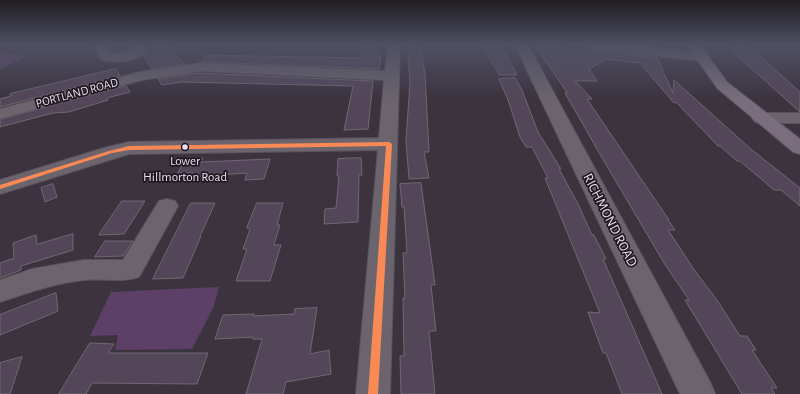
<!DOCTYPE html>
<style>
body{margin:0}
canvas{display:block;background:#3b333e}
</style>
<canvas width="800" height="394"></canvas>
<script>
const ctx = document.querySelector('canvas').getContext('2d');
ctx.lineJoin = 'round';
function fillPath(path, color) {
  ctx.fillStyle = color;
  ctx.fill(path, 'evenodd');
}
function strokePath(path, color, width, dash) {
  ctx.strokeStyle = color;
  ctx.lineWidth = width;
  ctx.lineCap = dash ? 'butt' : 'round';
  ctx.setLineDash(dash || []);
  ctx.stroke(path);
}
function label(font, color, halo, rows, align = 'center') {
  ctx.font = font + ' "Alegreya Sans",sans-serif';
  ctx.lineWidth = 3.5;
  ctx.setLineDash([]);
  ctx.textBaseline = 'middle';
  ctx.strokeStyle = halo;
  ctx.fillStyle = color;
  for (const [text, x, y, turn = 0] of rows) {
    ctx.save();
    ctx.translate(x, y);
    ctx.rotate((+turn || 0) * Math.PI / 180);
    ctx.textAlign = isNaN(turn) ? turn : align;
    if (halo) ctx.strokeText(text, 0, 0);
    ctx.fillText(text, 0, 0);
    ctx.restore();
  }
}
fillPath(new Path2D(`
 M0 52 28 56 0 69Z
 M219 287 213 308 192 349 115 350 118 335 90 336 111 292Z`), '#5d4067');
const building = new Path2D(`
 M152 45H170L173 53 185 64 152 69 143 55 154 52Z
 M361 45H374L375 53H381L379 69 201 62 206 55 361 58Z
 M409 45H420L425 74 429 152H424L429 178 409 179 406 140 410 83 408 58H410Z
 M482 45H501L517 75H500Z
 M535 45 657 58 673 93 674 80 752 150 800 188V206L781 190H774L740 161H737L720 146H718L676 102 674 103 640 63 606 59 589 69 597 81H575L592 99H587L669 220H668L675 230H668L695 271 717 300 740 336H747L756 350H752L777 388H771L775 394H742L685 300H689L664 263 601 156 565 93H567Z
 M735 45H743L762 58 800 92V112L731 50Z
 M116 69 120 76 0 107V99L11 96 10 94Z
 M200 73 373 81 368 129 344 130 353 86 182 82 162 85 158 79Z
 M515 78 522 90 538 132 561 169H559L578 204 592 235H594L606 259H603L662 394H622L606 353H603L588 312 600 313 545 178H548L532 147H526L520 137 508 100 499 79Z
 M126 86 130 92 107 98 108 100 69 112 53 113 0 127V120Z
 M187 158H203L201 162 270 159 264 179 245 180 247 173 191 177 193 173H178Z
 M361 158 362 175H359L358 222 324 224 325 209 336 208 339 176H337L338 159Z
 M421 183 435 285H431L436 331H429L435 394H401L400 356H404L403 298H405L403 253H407L404 207H402L400 184Z
 M53 184 57 197 45 202 41 188Z
 M122 201H145L124 234 99 235Z
 M191 203H215L200 236H201L183 278 153 279Z
 M257 203H283L277 225H280L274 245H281L270 281H236L247 249H243L250 229 247 228Z
 M73 234V250L21 266V270L0 278V263L14 258 13 243 36 235 37 244Z
 M105 241H133L123 256 95 257Z
 M56 293 58 311 0 335V315Z
 M317 308 310 354 329 350 331 374 286 382 283 394H246L262 339H253V337L215 339 223 315 254 314 253 316 294 314 295 309Z
 M90 343 114 344 108 353H208L197 384 92 383 86 394H59Z
 M22 357 10 394H0V363Z`);
fillPath(building, '#544659');
strokePath(building, '#6f6872', 1);
const minor = new Path2D(`
 M96 45H109L108 48 111 53H123L132 49 129 45H142L146 50C137 63 116 63 102 60L94 48Z
 M388 45H400L390 394H356L378 150 129 154 0 194V180L104 148 129 142 379 138 384 80 200 71 142 80 0 119V109L140 72 200 63 385 71Z
 M515 45H528L710 382 715 394H680Z
 M585 45H630L702 53 707 54 709 57 707 60 702 61 591 49 586 48Z
 M761 113H800V123H761L755 122 752 118 755 114Z
 M167 199 175 201 178 206 139 277C121 283 103 278 84 280 55 283 27 293 0 302V280L32 269 84 260H123L159 201Z`);
const highway = new Path2D(`
 M687 45H700L727 82 800 139V154L793 152 717 88Z`);
strokePath(minor, '#5a525d', 2);
strokePath(highway, '#5a525d', 2);
fillPath(minor, '#6b646d');
fillPath(highway, '#7a6e7e');
fillPath(new Path2D(`
 M389 142 392 144 378 394H368L386 146 129 150 112 153 0 189V185L109 151 129 146Z`), '#f98a56');
const sky = ctx.createLinearGradient(0, 0, 0, 100);
sky.addColorStop(0, '#201c22');
sky.addColorStop(0.45, '#4f5063');
sky.addColorStop(1, '#4f506300');
ctx.fillStyle = sky;
ctx.fillRect(0, 0, 800, 100);
for (const [x, y, r, color] of [
 [185,147,3.5,"#e7ddeb"]
]) {
  const dot = new Path2D();
  dot.arc(x, y, r, 0, 2 * Math.PI);
  ctx.fillStyle = color;
  ctx.fill(dot);
  strokePath(dot, '#201923', 1.5);
}
label('12px', '#e7ddeb', '#201923', [
 ["PORTLAND ROAD",77,93,-15]
]);
label('13px', '#e7ddeb', '#201923', [
 ["Lower",185,161],
 ["Hillmorton Road",185,177]
]);
label('14px', '#e7ddeb', '#201923', [
 ["RICHMOND ROAD",610,220,63]
]);
</script>
